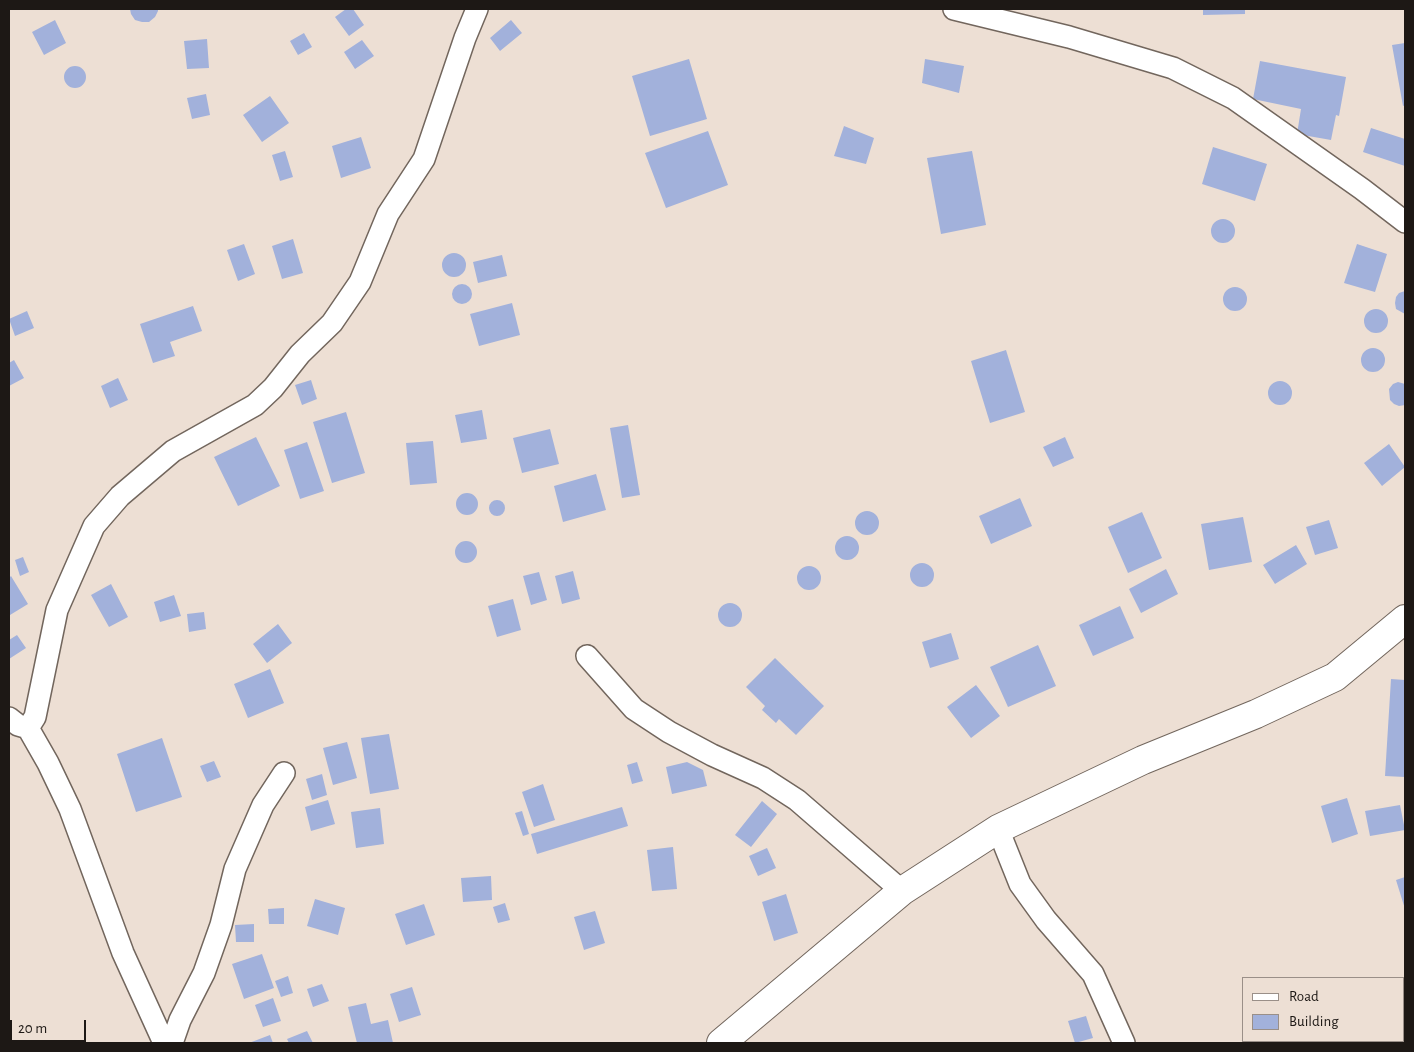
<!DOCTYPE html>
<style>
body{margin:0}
#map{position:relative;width:1414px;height:1052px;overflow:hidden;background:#eddfd4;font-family:"Alegreya Sans",sans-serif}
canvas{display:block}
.frame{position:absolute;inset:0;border:10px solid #1d1815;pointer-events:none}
.legend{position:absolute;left:1242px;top:977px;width:162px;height:65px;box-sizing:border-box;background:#eddfd4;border:1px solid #9a8f88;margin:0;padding:6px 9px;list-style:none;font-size:15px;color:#1d1815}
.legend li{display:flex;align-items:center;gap:10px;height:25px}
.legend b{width:25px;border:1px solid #9a8f88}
.scale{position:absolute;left:10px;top:1020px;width:76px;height:22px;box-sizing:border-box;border:2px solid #1d1815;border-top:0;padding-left:6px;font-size:15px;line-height:18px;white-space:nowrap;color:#1d1815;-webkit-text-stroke:4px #eddfd4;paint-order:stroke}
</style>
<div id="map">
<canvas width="1414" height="1052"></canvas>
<div class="frame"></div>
<ul class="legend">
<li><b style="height:6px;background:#fff"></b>Road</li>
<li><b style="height:14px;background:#a2b1db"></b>Building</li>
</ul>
<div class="scale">20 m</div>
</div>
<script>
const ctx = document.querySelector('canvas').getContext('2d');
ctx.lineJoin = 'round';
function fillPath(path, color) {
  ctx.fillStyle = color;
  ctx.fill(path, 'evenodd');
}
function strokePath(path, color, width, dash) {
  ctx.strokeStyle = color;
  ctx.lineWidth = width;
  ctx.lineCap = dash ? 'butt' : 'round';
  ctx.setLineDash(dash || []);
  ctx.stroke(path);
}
fillPath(new Path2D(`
 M130 9H158V11L155 17 149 22H142L135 20 131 14Z
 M346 9H353L364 25 349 36 335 17Z
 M1203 9H1245V14L1203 15Z
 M55 20 66 43 44 55 32 32Z
 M511 20 522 33 500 51 490 38Z
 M304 33 312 47 298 55 290 41Z
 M207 39 209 68 187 69 184 41Z
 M362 40 374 56 355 69 344 52Z
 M1405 43V105L1403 106 1392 45Z
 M689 59 707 119 650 136 632 76Z
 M925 59 964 66 959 93 922 83Z
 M1260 61 1346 77 1339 116 1336 115 1331 140 1297 134 1301 109 1253 99Z
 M64 77a11 11 0 1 1 22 0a11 11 0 1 1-22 0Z
 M206 94 210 115 192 119 187 98Z
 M270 96 289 123 262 142 243 115Z
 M844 126 874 138 866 164 834 156Z
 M1371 128 1405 139V166L1363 152Z
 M708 131 728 185 666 208 645 153Z
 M361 137 371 168 341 178 332 146Z
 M1213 147 1267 164 1255 201 1202 184Z
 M285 151 293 177 280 181 272 155Z
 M972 151 986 225 941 234 927 158Z
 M1211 231a12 12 0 1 1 24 0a12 12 0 1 1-24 0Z
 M293 239 303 273 282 279 272 246Z
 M244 244 255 274 238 281 227 250Z
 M1357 244 1387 254 1375 292 1344 283Z
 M442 265a12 12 0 1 1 24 0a12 12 0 1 1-24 0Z
 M502 255 507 276 478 283 473 262Z
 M452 294a10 10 0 1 1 20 0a10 10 0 1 1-20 0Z
 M1223 299a12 12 0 1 1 24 0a12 12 0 1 1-24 0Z
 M1405 291V314L1396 309 1395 303 1396 297 1399 293Z
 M512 303 520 335 479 346 470 314Z
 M193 306 202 331 170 342 175 356 153 363 140 324Z
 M1364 321a12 12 0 1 1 24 0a12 12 0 1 1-24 0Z
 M27 311 34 328 15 336 9 319Z
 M1361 360a12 12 0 1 1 24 0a12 12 0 1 1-24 0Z
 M1006 350 1025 412 990 423 971 361Z
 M14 360 24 378 9 386V363Z
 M118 378 128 400 110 408 101 386Z
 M311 380 317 399 302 405 295 385Z
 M1268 393a12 12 0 1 1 24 0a12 12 0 1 1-24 0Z
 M1398 382 1405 384V405L1399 406 1394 404 1390 400 1389 389 1393 384Z
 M482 410 487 439 461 443 455 415Z
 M346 412 365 473 332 483 313 422Z
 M628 425 640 495 622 498 610 428Z
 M550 429 559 464 522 473 513 438Z
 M256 437 280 486 238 506 214 457Z
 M1065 437 1074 458 1053 467 1043 447Z
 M433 441 437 483 410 485 406 443Z
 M307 442 324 491 300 499 284 450Z
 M1389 444 1405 467 1382 486 1364 463Z
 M596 474 606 510 563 522 554 486Z
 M456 504a11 11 0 1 1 22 0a11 11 0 1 1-22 0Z
 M1020 498 1032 526 991 544 979 516Z
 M489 508a8 8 0 1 1 16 0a8 8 0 1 1-16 0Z
 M855 523a12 12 0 1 1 24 0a12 12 0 1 1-24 0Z
 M1142 512 1162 558 1128 573 1108 527Z
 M1243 517 1252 562 1209 570 1201 524Z
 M1329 520 1338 548 1315 555 1306 527Z
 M835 548a12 12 0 1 1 24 0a12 12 0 1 1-24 0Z
 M455 552a11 11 0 1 1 22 0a11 11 0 1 1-22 0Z
 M1296 545 1307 564 1275 584 1263 565Z
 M23 557 29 572 20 576 15 560Z
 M910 575a12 12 0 1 1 24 0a12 12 0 1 1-24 0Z
 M797 578a12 12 0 1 1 24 0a12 12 0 1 1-24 0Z
 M1166 569 1178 594 1141 613 1129 589Z
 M573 571 580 599 562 604 555 576Z
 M539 572 547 600 531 605 523 576Z
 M11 576 28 604 10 615 9 612V578Z
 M111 584 128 617 109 627 91 595Z
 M174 595 181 616 160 622 154 602Z
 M513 599 521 630 497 637 488 606Z
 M718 615a12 12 0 1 1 24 0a12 12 0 1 1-24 0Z
 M1120 606 1134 638 1093 656 1079 625Z
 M204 612 206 629 189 632 187 614Z
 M278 624 292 643 267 663 253 644Z
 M951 633 959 659 930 668 922 642Z
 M17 635 26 648 9 659V640Z
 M1038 645 1056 686 1008 707 990 667Z
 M775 658 824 706 796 735 779 719 776 723 762 710 765 706 746 687Z
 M270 669 284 703 248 718 234 684Z
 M1391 679 1405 680V777L1385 776Z
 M976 685 1000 716 971 738 947 707Z
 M389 734 399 789 370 794 361 738Z
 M162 738 182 797 136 812 117 754Z
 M347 742 357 778 333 785 323 748Z
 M214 761 221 777 207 782 200 766Z
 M637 762 643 781 632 784 627 765Z
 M687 762 703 770 707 786 672 794 666 767Z
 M322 774 327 795 312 800 306 779Z
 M543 784 555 820 534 827 522 792Z
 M1347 798 1358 834 1332 843 1321 806Z
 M328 800 335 824 311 831 305 807Z
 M762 801 777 814 751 847 735 835Z
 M1400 805 1405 830 1370 836 1365 811Z
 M622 807 628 826 537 854 531 834Z
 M380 808 384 844 356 848 351 812Z
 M522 811 529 834 523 836 515 813Z
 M673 847 677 889 652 891 647 850Z
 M767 848 776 868 758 876 749 856Z
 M491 876 492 900 463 902 461 878Z
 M1405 877V909L1396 880Z
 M786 894 798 933 774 941 762 902Z
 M315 899 345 908 338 935 307 926Z
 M505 903 510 920 498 923 493 907Z
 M424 904 435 935 406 945 395 914Z
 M284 908V924H269L268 909Z
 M595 911 605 943 584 950 574 917Z
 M254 924V942H236L235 925Z
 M262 954 274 988 244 999 232 964Z
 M288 976 293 993 281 997 275 981Z
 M322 984 329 1001 313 1007 307 989Z
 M412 987 421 1015 399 1022 390 994Z
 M273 998 281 1021 263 1027 255 1005Z
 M366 1003 371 1024 388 1020 393 1043H357L348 1007Z
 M1086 1016 1093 1038 1075 1043 1068 1021Z
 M307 1031 313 1043H289L287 1039Z
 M270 1035 273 1043H249Z`), '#a2b1db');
const minor = new Path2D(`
 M954 9 1069 37 1173 68 1233 98 1362 189 1405 222
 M587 656 634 709 669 732 712 755 763 778 797 800 902 891
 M9 718 18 725 28 728 48 763 70 809 123 953 164 1043
 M28 728 35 717 57 610 94 526 120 496 173 451 255 405 273 388 300 354 332 323 360 282 388 214 424 159 465 38 477 9
 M998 829 1020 884 1046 920 1093 974 1124 1043
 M172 1043 180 1020 204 973 221 925 235 869 263 805 284 773`);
const tertiary = new Path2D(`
 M721 1043 902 891 998 829 1143 760 1256 714 1335 677 1405 619`);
strokePath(minor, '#72665d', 24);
strokePath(tertiary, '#72665d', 30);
strokePath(minor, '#fff', 21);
strokePath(tertiary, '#fff', 28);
</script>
